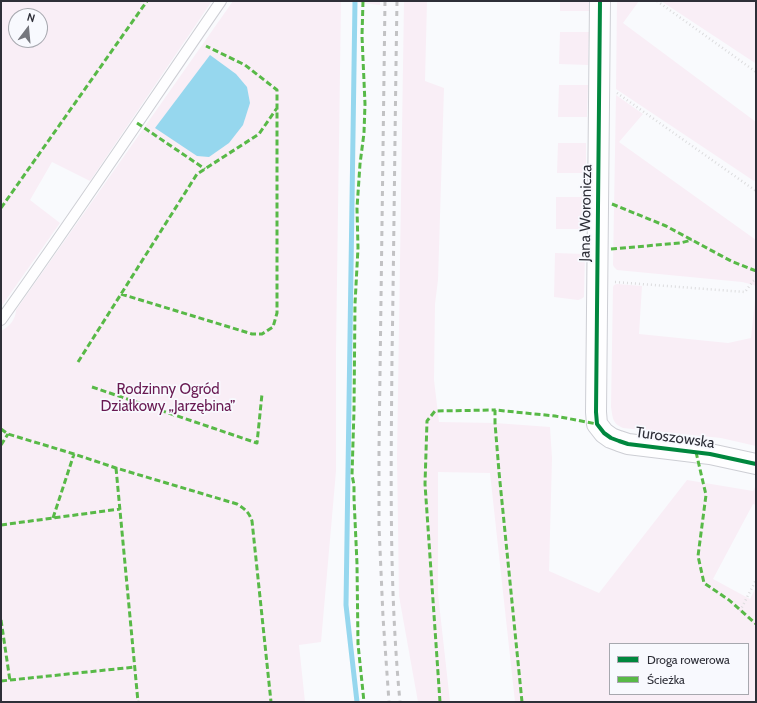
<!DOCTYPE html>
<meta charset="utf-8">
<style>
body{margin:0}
#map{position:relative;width:757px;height:703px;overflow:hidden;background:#f9fafd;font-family:Cabin,sans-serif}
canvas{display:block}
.frame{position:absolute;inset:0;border:2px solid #2e2f38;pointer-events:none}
.legend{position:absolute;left:609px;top:643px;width:140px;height:52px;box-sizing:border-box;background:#f8f9fe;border:1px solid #a7a8af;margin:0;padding:5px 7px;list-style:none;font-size:12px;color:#2e2f38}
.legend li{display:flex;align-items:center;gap:8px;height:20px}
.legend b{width:20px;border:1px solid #a7a8af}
.north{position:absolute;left:8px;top:8px;width:40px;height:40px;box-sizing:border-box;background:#f8f9fe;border:1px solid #a7a8af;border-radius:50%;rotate:16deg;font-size:11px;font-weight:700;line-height:16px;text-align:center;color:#2e2f38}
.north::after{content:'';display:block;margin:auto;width:14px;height:18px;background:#75767d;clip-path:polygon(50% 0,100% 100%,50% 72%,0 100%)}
</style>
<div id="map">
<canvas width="757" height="703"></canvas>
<div class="frame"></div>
<ul class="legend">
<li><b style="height:5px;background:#00873e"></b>Droga rowerowa</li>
<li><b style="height:5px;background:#58b947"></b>Ścieżka</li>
</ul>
<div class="north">N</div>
</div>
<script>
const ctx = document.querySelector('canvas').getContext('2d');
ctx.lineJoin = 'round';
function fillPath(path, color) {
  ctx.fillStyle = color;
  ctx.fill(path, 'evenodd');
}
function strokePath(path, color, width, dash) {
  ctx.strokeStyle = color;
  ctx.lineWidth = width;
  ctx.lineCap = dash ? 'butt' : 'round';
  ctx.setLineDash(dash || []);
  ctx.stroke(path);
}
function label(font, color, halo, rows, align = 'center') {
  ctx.font = font + ' Cabin,sans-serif';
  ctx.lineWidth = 3.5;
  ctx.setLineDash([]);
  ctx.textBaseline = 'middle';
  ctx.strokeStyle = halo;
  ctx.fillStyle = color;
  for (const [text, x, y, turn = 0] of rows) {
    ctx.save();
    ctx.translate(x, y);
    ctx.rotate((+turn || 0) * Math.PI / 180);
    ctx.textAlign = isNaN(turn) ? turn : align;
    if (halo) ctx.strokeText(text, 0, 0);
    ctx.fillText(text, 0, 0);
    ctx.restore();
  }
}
fillPath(new Path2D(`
 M1 1H212L90 181 52 162 30 200 60 223 1 307ZM16 16H40V40H16Z
 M233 1H341L336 350V471L321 642 299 645 305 702H1V331C9 327 16 319 16 310Z
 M342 1H380V5Z
 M404 1H427L425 81 444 88 438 280 435 304 434 380 439 422 495 423 550 427 552 458 549 571 599 593 687 480 753 491 756 485V505L753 504 713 579 750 599 756 587V702H515L490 473 438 472V594L450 702H418L399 596 397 457ZM610 644H748V694H610Z
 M560 1H589V11H560Z
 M617 1H639L623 23 756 122V179L754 181 616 89Z
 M661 1H756V62L755 63Z
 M560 32H589L588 65 559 64Z
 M559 85H588L587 117H558Z
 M616 95 643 114 619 142 756 240V287L754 285 742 282 617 270 614 267 613 265Z
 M558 143H586V173H557Z
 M584 191H586V229H556V197H581L582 192Z
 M555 253 585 254 584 297 581 299 578 300 554 297Z
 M617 284 642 286 639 334 728 343 751 338 756 291V446L721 438 623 428C612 423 613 418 611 407L613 287 614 285Z`), '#f9eef6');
fillPath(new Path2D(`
 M210 55 236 74 247 87 250 103 243 125 229 143 209 157 197 156 155 128Z`), '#96d7ee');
strokePath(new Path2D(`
 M355 1 346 605 357 702`), '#96d7ee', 5);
const service = new Path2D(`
 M1 320C76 215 148 107 221 1`);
const minor = new Path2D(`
 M600 1 596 412 597 424 604 433 611 438 619 441 628 444 710 454 756 464`);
strokePath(service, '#cdced4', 12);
strokePath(minor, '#cdced4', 22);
strokePath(new Path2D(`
 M657 1 756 72
 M617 93 756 191
 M615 282 745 292 753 281 756 279
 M740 611 756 580`), '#dcdcde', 2.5, [1, 3]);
strokePath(service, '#fefeff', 10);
strokePath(minor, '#fefeff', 20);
strokePath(new Path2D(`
 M385 1 379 449V526L383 617 389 702
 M397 1C395 120 394 238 392 357 391 472 389 587 400 702`), '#c2c2c4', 3, [5, 5]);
strokePath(new Path2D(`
 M363 1 362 36 365 104 364 133 360 164 357 208 358 248 355 304 354 410 352 475 354 485V498L357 564 358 644 364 702
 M137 123 205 169
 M612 204 666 226 731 261 756 271
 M1 208 147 1
 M611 249 680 243 692 240
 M121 294 252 334H262L273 327 277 313V90L245 65 206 46
 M78 362 197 174 259 134 277 108
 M92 387 257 443 262 394
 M1 429 8 434 74 454 116 468 237 504C245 509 249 512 252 521L271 702
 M1 445 8 434
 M696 452 706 495 698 556 704 583 729 600 756 624
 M116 468 138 702
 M53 518 74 454
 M1 525 120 509
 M1 620 10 681
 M1 681 135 667
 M440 702 425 484 427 421 435 411 495 410
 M522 702 499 472 495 423V410L555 416 597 424`), '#58b947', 3, [6, 3]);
strokePath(new Path2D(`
 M600 1 596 412 597 424 604 433 611 438 619 441 628 444 710 454 756 464`), '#00873e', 4);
label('15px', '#2e2f38', '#f8f9fe', [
 ["Jana Woronicza",586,213,-89],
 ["Turoszowska",675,438,8]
]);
label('15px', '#691a52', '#f8f9fe', [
 ["Rodzinny Ogród",168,390],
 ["Działkowy „Jarzębina”",168,407]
]);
</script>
